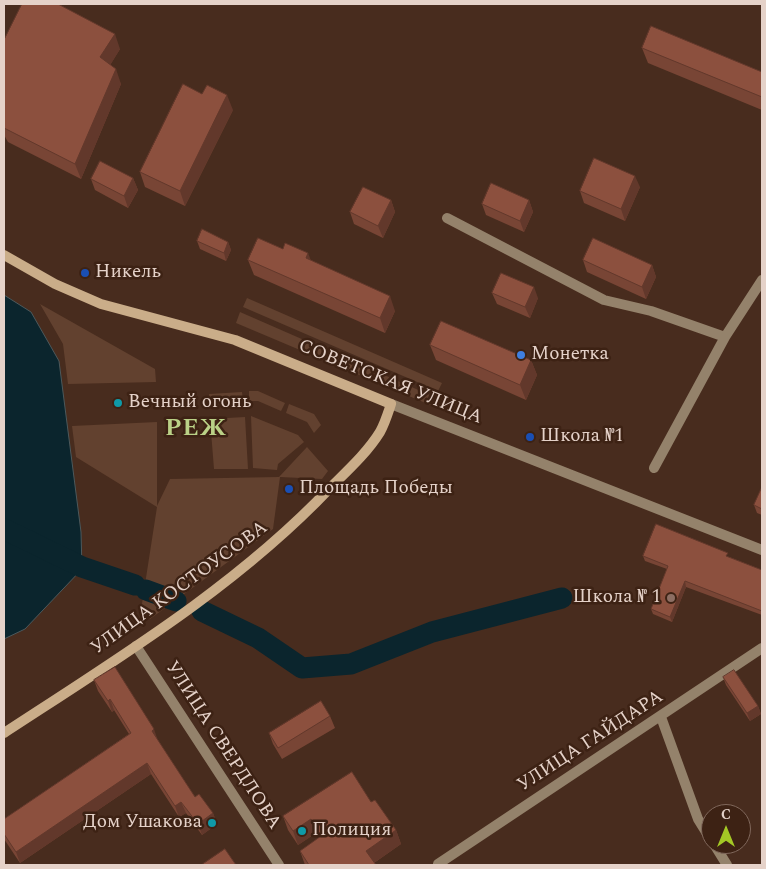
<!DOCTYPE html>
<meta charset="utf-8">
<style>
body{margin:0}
#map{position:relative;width:766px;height:869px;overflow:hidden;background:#482c1e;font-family:Spectral,serif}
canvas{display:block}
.frame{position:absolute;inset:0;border:5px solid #e5d2c9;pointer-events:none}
.north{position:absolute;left:701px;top:804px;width:50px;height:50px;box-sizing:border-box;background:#3d2214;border:1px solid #80685c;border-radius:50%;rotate:0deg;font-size:14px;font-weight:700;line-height:20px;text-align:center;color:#e5d2c9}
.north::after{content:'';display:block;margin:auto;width:18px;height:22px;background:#a4c825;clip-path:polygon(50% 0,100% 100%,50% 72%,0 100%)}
</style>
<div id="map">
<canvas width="766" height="869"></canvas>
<div class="frame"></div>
<div class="north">С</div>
</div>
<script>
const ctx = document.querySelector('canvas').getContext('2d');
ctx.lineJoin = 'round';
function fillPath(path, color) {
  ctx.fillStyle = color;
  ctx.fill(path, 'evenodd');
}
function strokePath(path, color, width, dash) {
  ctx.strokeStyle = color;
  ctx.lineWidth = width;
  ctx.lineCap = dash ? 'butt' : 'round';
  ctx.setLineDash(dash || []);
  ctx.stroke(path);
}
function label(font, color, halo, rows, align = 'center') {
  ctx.font = font + ' Spectral,serif';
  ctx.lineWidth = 5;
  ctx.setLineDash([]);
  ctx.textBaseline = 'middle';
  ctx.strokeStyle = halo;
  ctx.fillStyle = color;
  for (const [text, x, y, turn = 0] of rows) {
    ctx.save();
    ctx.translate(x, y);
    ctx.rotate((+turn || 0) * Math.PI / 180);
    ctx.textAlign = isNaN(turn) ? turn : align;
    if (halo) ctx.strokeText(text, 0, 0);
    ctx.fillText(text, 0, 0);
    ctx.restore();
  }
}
fillPath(new Path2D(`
 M247 298 442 383 438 391 243 307Z
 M40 304 155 369 156 382 68 384 63 344Z
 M240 312 439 399 435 407 236 323Z
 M249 391H258L285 403 281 411 258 401H249Z
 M242 392 243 401 210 402 209 394Z
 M289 404 314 414 321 425 314 433 307 422 286 413Z
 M251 416 298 435 304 442 278 464 277 470 253 468Z
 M245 417 248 469H214L210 419Z
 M157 422V506L170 479 279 477 307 447 328 471 322 479 280 477 273 529 150 619 141 610 157 507 76 457 72 426Z`), '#62412f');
const water = new Path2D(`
 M4 295 31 312 59 361 81 532 82 569 25 629 4 639Z`);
fillPath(water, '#0b252d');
strokePath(water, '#4c595c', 1);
strokePath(new Path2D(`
 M4 529 82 567 135 585
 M146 590 176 601
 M202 611 258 638 302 668 351 664 432 632 562 598`), '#0b252d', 21);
strokePath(new Path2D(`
 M447 218 604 300 651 311 725 337
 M391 404 762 550
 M654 468 725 337 762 280
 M661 717 698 819 711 840
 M714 844 727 865
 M438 864 762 648`), '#94826b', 10);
strokePath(new Path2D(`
 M136 646 279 865`), '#94826b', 10);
strokePath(new Path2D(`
 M4 255 55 284 101 304 235 340 391 404C388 413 385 423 380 432 367 453 347 471 330 488 236 587 117 659 4 733`), '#caad89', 10);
fillPath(new Path2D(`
 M4 40 120 49 110 65 121 84 81 179 8 142 4 135Z
 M642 48 762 72V110L648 63Z
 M233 110 185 206 145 187 140 172Z
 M133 178 138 190 128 208 95 190 91 179Z
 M640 187 625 221 584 203 580 191Z
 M391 200 395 212 383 238 354 224 350 212Z
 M529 200 533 212 524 232 486 215 482 204Z
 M197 241 228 242 231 250 226 261 200 249Z
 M248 260H311L395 311 385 333 254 275Z
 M583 260 652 265 656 277 646 299 587 272Z
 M492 293 538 298 530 318 497 304Z
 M430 345 531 360 537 375 526 400 436 360Z
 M762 487V515L757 513 754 505Z
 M643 556 729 557 762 570V615L686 587 672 622 653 614 651 609 667 569 645 561Z
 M723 677 758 706 761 714 750 721 726 685Z
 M94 680 157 740 195 797 213 813 217 824 202 835 186 813 179 817 151 774 20 863 4 839V819L129 734 114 710 112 712 98 691Z
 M330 716 335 728 282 759 273 744 269 733Z
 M371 802 396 830 401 844 374 863 376 865H305L300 851 319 838 316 833 298 845 288 830 283 816Z`), '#784535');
fillPath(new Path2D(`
 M115 34 120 49 106 72 100 57Z
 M116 69 121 84 81 179 75 164Z
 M227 95 233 110 185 206 180 191Z
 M635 176 640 187 625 221 621 209Z
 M133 178 138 190 128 208 124 196Z
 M391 200 395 212 383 238 378 226Z
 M529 200 533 212 524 232 520 221Z
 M228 242 231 250 226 261 224 253Z
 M308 253 314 268 306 258Z
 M652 265 656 277 646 299 642 287Z
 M534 287 538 298 530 318 525 307Z
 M390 296 395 311 385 333 380 318Z
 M531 360 537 375 526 400 520 385Z
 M685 581 686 587 672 622 670 617Z
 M110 699 114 710 112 712 108 701Z
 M758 706 761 714 750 721 747 713Z
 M154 729 158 741 152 731Z
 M147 763 151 774 20 863 16 852Z
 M181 802 186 813 179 817 175 806Z
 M213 813 217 824 202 835 198 824Z
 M311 819 316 833 298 845 293 831Z
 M396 830 401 844 371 865 366 851Z`), '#62382b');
const building = new Path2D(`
 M22 4H58L115 34 100 57 116 69 75 164 4 128V40Z
 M651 26 762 72V97L642 48Z
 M183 84 202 94 207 85 227 95 180 191 140 172Z
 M594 158 635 176 621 209 580 191Z
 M100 161 133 178 124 196 91 179Z
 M491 183 529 200 520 221 482 204Z
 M363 187 391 200 378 226 350 212Z
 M202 229 228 242 224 253 197 241Z
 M258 238 283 249 285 243 308 253 306 258 390 296 380 318 248 260Z
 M593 238 652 265 642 287 583 260Z
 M501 273 534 287 525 307 492 293Z
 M441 321 531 360 520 385 430 345Z
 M762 487V509L754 505Z
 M656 524 728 553 726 556 762 570V611L685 581 670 617 651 609 668 566 643 556Z
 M115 667 154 729 152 731 195 797 199 794 213 813 198 824 181 802 175 806 147 763 16 852 4 834V819L131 733 110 699 108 701 94 680Z
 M734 670 758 706 747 713 723 677Z
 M321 701 330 716 278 748 269 733Z
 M352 772 371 802 375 800 396 830 366 851 376 865H309L300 851 321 836 311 819 293 831 283 816Z
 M225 849 236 865H204L203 864Z`);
fillPath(building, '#8c503e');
strokePath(building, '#62382b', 1);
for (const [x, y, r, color] of [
 [85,273,5,"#1a4fb4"],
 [521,355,5,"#3f7fe0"],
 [118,403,5,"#0f9aa8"],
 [530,437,5,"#1a4fb4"],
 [289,489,5,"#1a4fb4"],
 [671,598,5,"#8d6e63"],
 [212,823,5,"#0f9aa8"],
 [302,831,5,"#0f9aa8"]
]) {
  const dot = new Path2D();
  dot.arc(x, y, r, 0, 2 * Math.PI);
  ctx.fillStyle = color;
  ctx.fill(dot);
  strokePath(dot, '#3d2214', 2);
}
label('19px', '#e5d2c9', '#3d2214', [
 ["Никель",95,273],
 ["Монетка",531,355],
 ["Вечный огонь",128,403],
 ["Школа №1",540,437],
 ["Площадь Победы",299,489],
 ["Школа № 1",661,598,"right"],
 ["Дом Ушакова",202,823,"right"],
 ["Полиция",312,831]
], 'left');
label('19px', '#e5d2c9', '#3d2214', [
 ["СОВЕТСКАЯ УЛИЦА",390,383,22],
 ["УЛИЦА КОСТОУСОВА",180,589,-36],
 ["УЛИЦА ГАЙДАРА",591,742,-33],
 ["УЛИЦА СВЕРДЛОВА",222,746,57]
]);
ctx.letterSpacing = '1px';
label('bold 24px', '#bad187', '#3d2214', [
 ["РЕЖ",196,430]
]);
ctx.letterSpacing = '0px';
</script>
